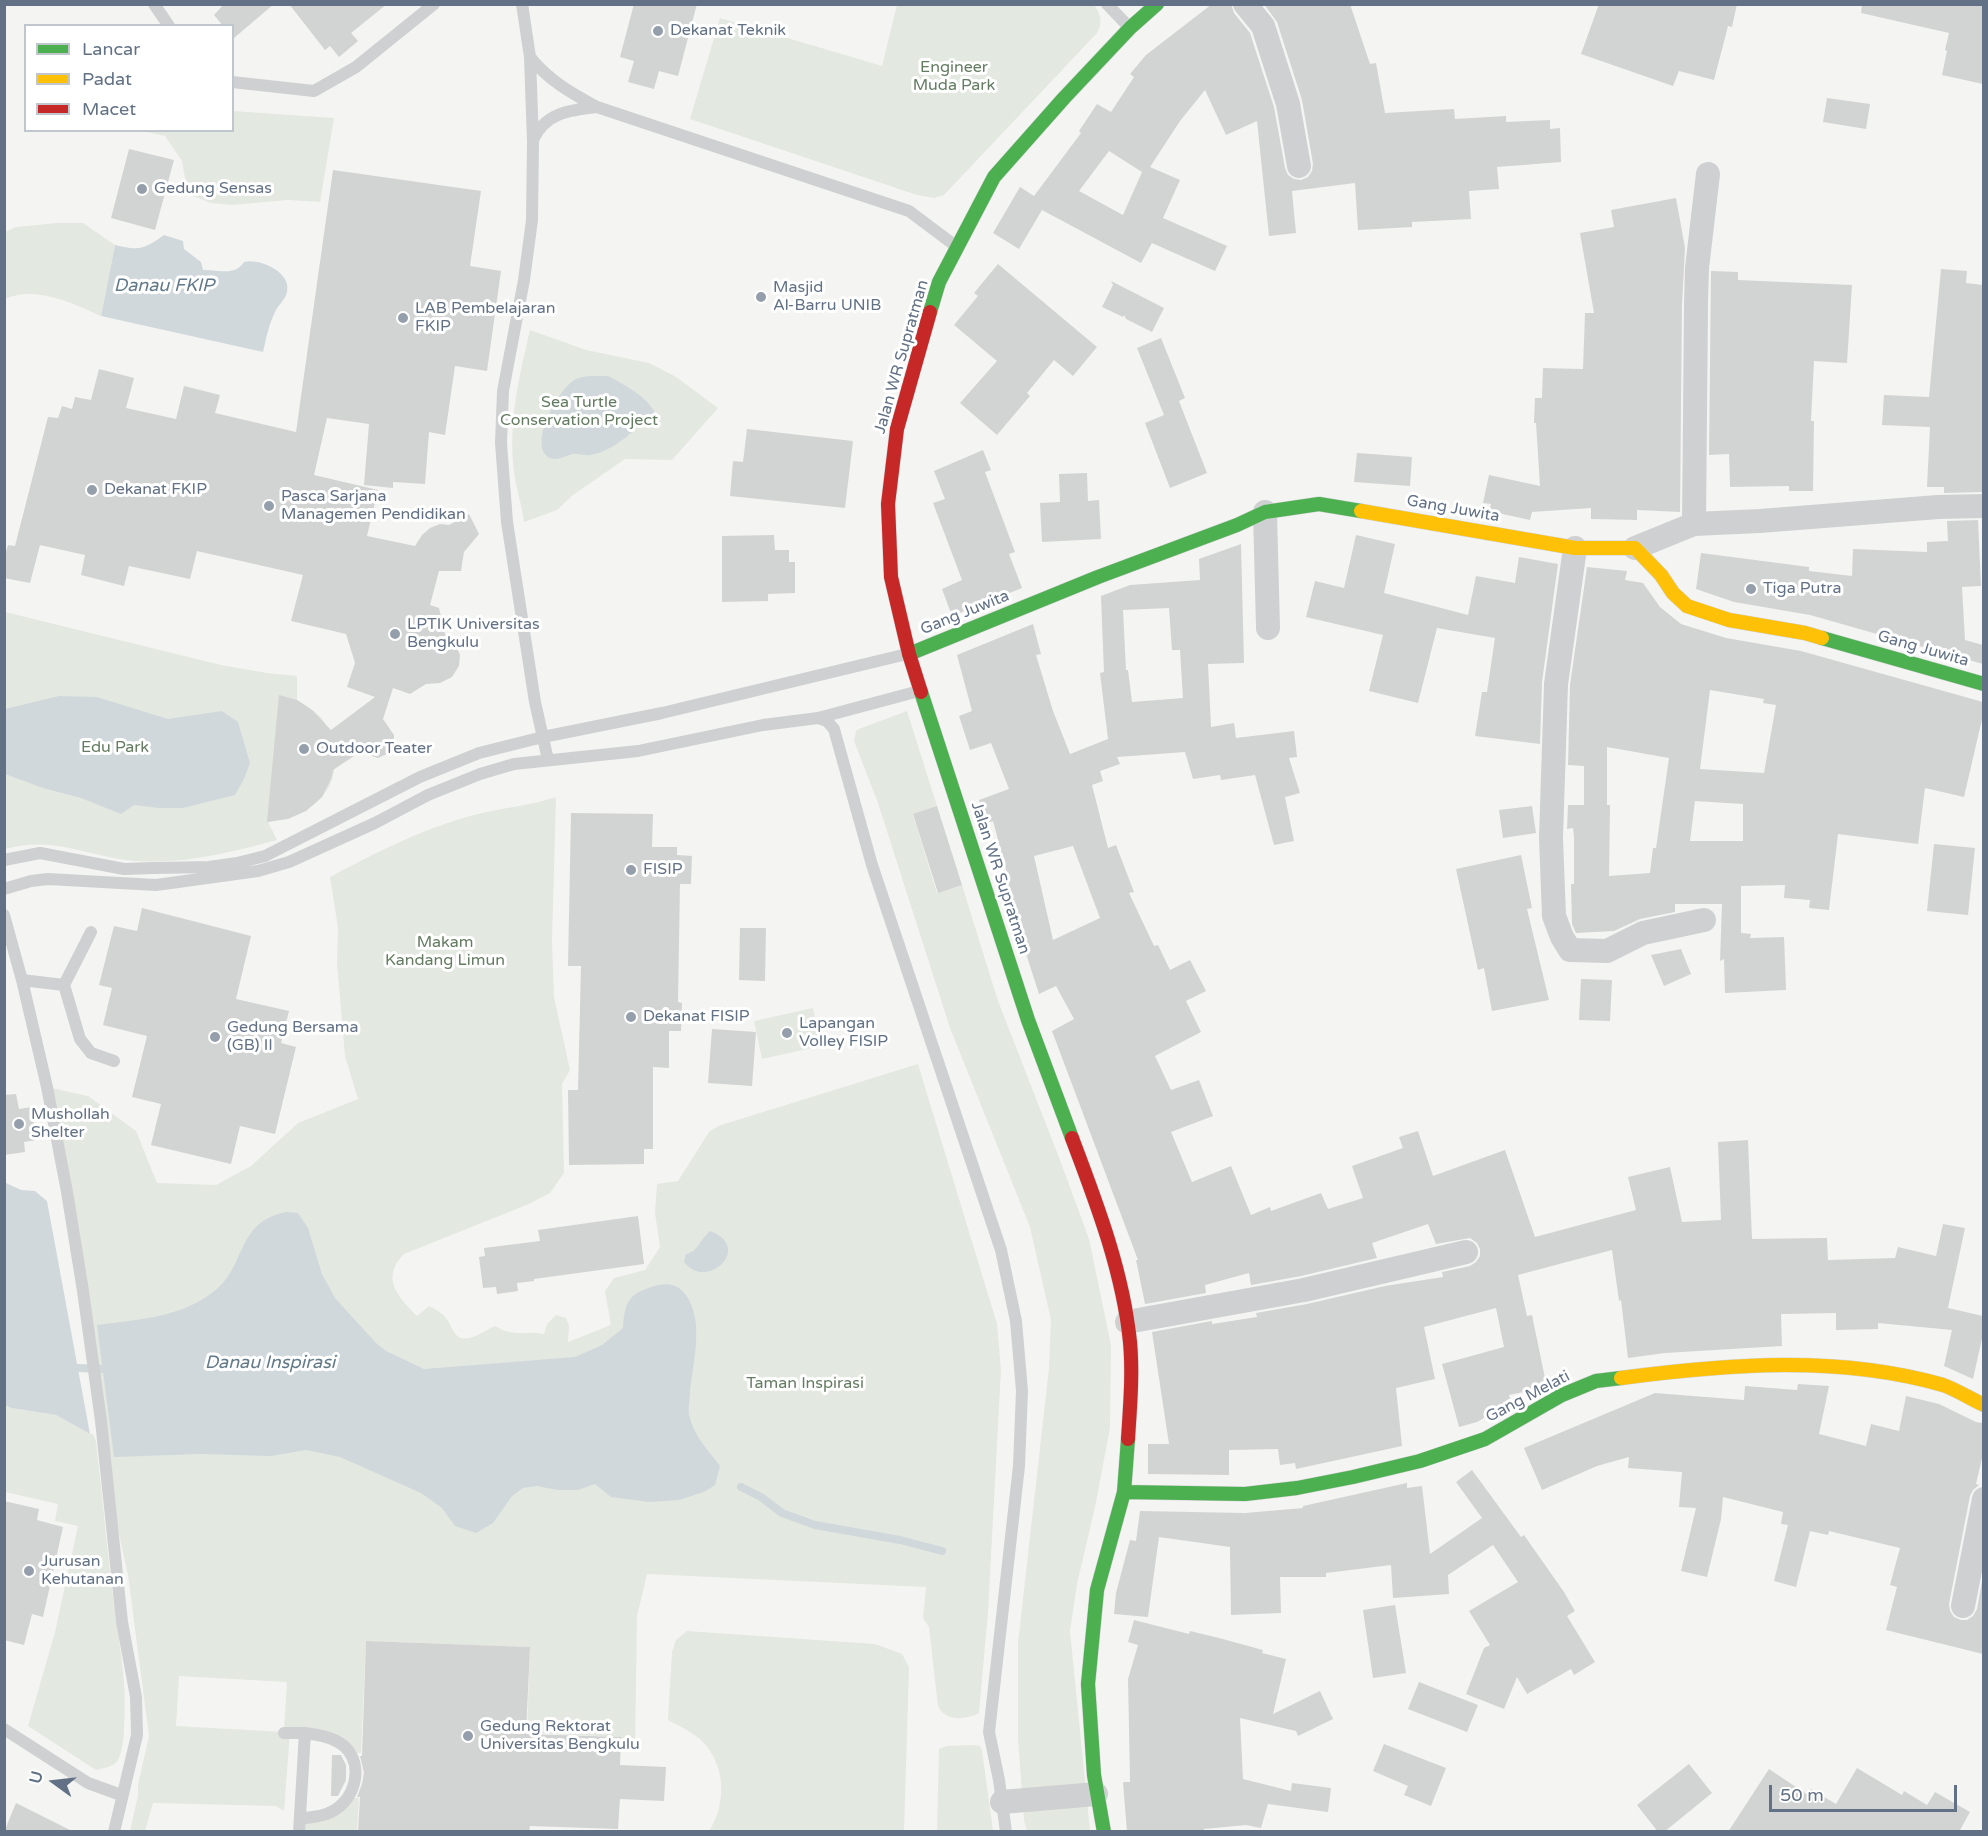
<!DOCTYPE html>
<style>
body{margin:0}
#map{position:relative;width:1988px;height:1836px;overflow:hidden;background:#f4f5f2;font-family:"Varela Round",sans-serif}
canvas{display:block}
.frame{position:absolute;inset:0;border:6px solid #627185;pointer-events:none}
.legend{position:absolute;left:24px;top:24px;width:210px;height:108px;box-sizing:border-box;background:#fff;border:2px solid #c0c6ce;margin:0;padding:8px 10px;list-style:none;font-size:18px;color:#627185}
.legend li{display:flex;align-items:center;gap:12px;height:30px}
.legend b{width:30px;border:2px solid #c0c6ce}
.north{position:absolute;left:24px;top:1752px;width:60px;height:60px;-webkit-text-stroke:4px #fff;paint-order:stroke;rotate:285deg;font-size:16px;font-weight:700;line-height:24px;text-align:center;color:#627185}
.north::after{content:'';display:block;margin:auto;width:21px;height:27px;background:#627185;clip-path:polygon(50% 0,100% 100%,50% 72%,0 100%)}
.scale{position:absolute;left:1769px;top:1785px;width:188px;height:27px;box-sizing:border-box;border:3px solid #627185;border-top:0;padding-left:8px;font-size:18px;line-height:21px;white-space:nowrap;color:#627185;-webkit-text-stroke:4px #fff;paint-order:stroke}
</style>
<div id="map">
<canvas width="1988" height="1836"></canvas>
<div class="frame"></div>
<ul class="legend">
<li><b style="height:8px;background:#4caf50"></b>Lancar</li>
<li><b style="height:8px;background:#ffc107"></b>Padat</li>
<li><b style="height:8px;background:#c62828"></b>Macet</li>
</ul>
<div class="north">U</div>
<div class="scale">50 m</div>
</div>
<script>
const ctx = document.querySelector('canvas').getContext('2d');
ctx.lineJoin = 'round';
function fillPath(path, color) {
  ctx.fillStyle = color;
  ctx.fill(path, 'evenodd');
}
function strokePath(path, color, width, dash) {
  ctx.strokeStyle = color;
  ctx.lineWidth = width;
  ctx.lineCap = dash ? 'butt' : 'round';
  ctx.setLineDash(dash || []);
  ctx.stroke(path);
}
function label(font, color, halo, rows, align = 'center') {
  ctx.font = font + ' "Varela Round",sans-serif';
  ctx.lineWidth = 6;
  ctx.setLineDash([]);
  ctx.textBaseline = 'middle';
  ctx.strokeStyle = halo;
  ctx.fillStyle = color;
  for (const [text, x, y, turn = 0] of rows) {
    ctx.save();
    ctx.translate(x, y);
    ctx.rotate((+turn || 0) * Math.PI / 180);
    ctx.textAlign = isNaN(turn) ? turn : align;
    if (halo) ctx.strokeText(text, 0, 0);
    ctx.fillText(text, 0, 0);
    ctx.restore();
  }
}
fillPath(new Path2D(`
 M897 5H1094C1101 14 1103 22 1097 33L944 195 934 198 917 195 690 119 720 18 882 66Z
 M233 111 334 118 320 202 288 200 232 205 211 203 188 194 182 161 165 136 143 131 232 130Z
 M57 223H83L115 245 101 316C73 303 34 285 5 299V232L16 227Z
 M530 330 586 350 649 363 676 377 718 408 672 460 625 459 573 495 557 510 524 522C522 505 516 489 514 472 508 424 519 377 530 330Z
 M5 612 221 665 267 673 297 676V700C307 706 319 713 325 723 327 728 328 736 330 741 331 747 334 753 335 759 336 799 302 818 268 822L277 840C228 853 179 866 127 860 82 854 52 836 5 849Z
 M907 711 937 806 913 815 937 893 962 885 998 1001 1060 1160 1089 1239 1111 1345 1110 1428 1095 1507 1077 1584 1070 1631 1090 1831H1027L1024 1820 1018 1739V1643L1049 1368 1051 1320 1030 1227 950 1028 878 803 854 741 856 731 859 729Z
 M556 797 552 942 554 997 570 1070 562 1084 564 1173 550 1193 529 1204 404 1254C380 1278 398 1297 417 1316L429 1306C437 1310 443 1313 448 1321 455 1332 455 1342 473 1337 481 1334 488 1329 495 1326 515 1338 523 1330 544 1334L547 1324 556 1315 566 1318 569 1325 568 1342 611 1325 605 1291 614 1278 645 1270 660 1247 655 1213 657 1184 678 1181 709 1132 718 1126 918 1064 997 1324 1001 1370 988 1612 979 1713C966 1720 945 1722 938 1706L929 1627 923 1618 926 1587 647 1574 637 1616 635 1750H622L621 1737 527 1733 530 1647 366 1641 361 1753 350 1754 343 1746 290 1733 284 1811 276 1806 153 1803 145 1831H130L138 1796V1785L149 1736 128 1575 108 1484 47 1087 88 1096 136 1131 157 1183 216 1185 251 1166 298 1123 358 1099 345 1056 337 963 338 928 330 877C375 853 424 828 474 815 501 808 529 806 556 797ZM179 1676 287 1682 284 1732 176 1726Z
 M813 1008 821 1046 762 1059 754 1021Z
 M5 1405 11 1408 56 1415 90 1434H93L96 1442C102 1491 106 1540 112 1589 117 1634 128 1680 124 1726 124 1736 123 1748 119 1758 115 1767 104 1768 96 1770L28 1726 55 1632 78 1526 55 1521 58 1504 5 1492Z
 M687 1631 875 1644 902 1654 909 1667 904 1831H709C727 1804 726 1764 701 1740 692 1732 679 1726 668 1720L672 1652 676 1640Z
 M973 1745 980 1746 982 1750 993 1831H937L939 1749 947 1746Z
 M350 1797 359 1798 357 1831 299 1832 300 1819Z`), '#e3e8e0');
fillPath(new Path2D(`
 M164 235 183 241 184 249 201 262 203 270C219 269 234 277 244 262 259 258 292 272 287 292 286 299 278 305 275 312 269 324 266 339 263 352L101 316 115 245C140 251 144 249 164 235Z
 M608 376C623 384 648 397 655 413 635 428 616 451 590 455 584 456 578 453 572 454 566 456 557 461 550 458 526 446 560 386 576 379 584 375 598 376 608 376Z
 M59 696 97 697 168 719 222 711 238 722 250 763 244 779 235 795 183 808H159L134 805 121 814 81 798 43 788 5 774V709Z
 M4 1182 21 1190 35 1191 47 1201 90 1434 56 1415 11 1408 5 1405Z
 M286 1212 298 1213 308 1228 322 1274 335 1298 376 1343 386 1351 424 1369 575 1357 602 1345 623 1328C624 1314 625 1299 639 1292 654 1285 673 1278 685 1294 705 1320 693 1361 690 1392 690 1399 688 1408 689 1415 694 1436 707 1449 720 1466L715 1485 704 1492 679 1500 649 1502 611 1497 595 1484 578 1490H557L537 1486 523 1488 512 1496 493 1523 476 1533 455 1526 442 1508 421 1493 340 1457 306 1450 271 1456 201 1454 114 1457 97 1325C140 1319 184 1318 218 1288 246 1263 237 1222 286 1212Z
 M710 1231C754 1247 707 1292 684 1262L686 1254C698 1252 701 1238 710 1231Z`), '#d1d8dc');
strokePath(new Path2D(`
 M78 1368 103 1369
 M741 1487 761 1497 782 1513 815 1525 900 1540 942 1551`), '#d1d8dc', 8);
fillPath(new Path2D(`
 M224 4H274L234 38 232 26H223L214 15Z
 M289 4H387L351 33 358 41 339 57 330 46 325 50Z
 M634 4H697L678 76 659 71 654 89 628 82 634 61 620 57Z
 M1212 4H1231L1234 13 1250 33 1274 107 1285 168 1288 175 1294 179 1301 180 1308 177 1312 171 1313 164 1302 100 1277 22 1264 4H1350L1370 64 1376 63 1385 113 1454 109 1455 119 1506 116V122L1550 120V129L1560 128 1561 162 1497 167 1499 189 1469 191 1471 219 1412 222V227L1358 230 1355 183 1292 191 1296 233 1269 236 1257 121 1226 135 1205 90 1180 121 1150 167 1180 180 1163 218 1227 246 1215 271 1152 243 1141 263 1042 210 1019 249 993 233 1020 187 1034 196 1081 133 1079 131 1097 104 1111 112 1134 77 1130 74 1146 55ZM1109 151 1142 172 1123 215 1079 191Z
 M1599 4H1737L1732 27 1728 26 1714 80 1679 71 1673 86 1581 54Z
 M1862 4H1983V84L1942 75 1947 51 1945 50 1949 33 1861 13Z
 M1827 98 1870 104 1866 129 1823 122Z
 M129 149 174 160 155 230 111 218Z
 M333 170 481 191 470 266 501 271 487 371 455 366 445 435 429 432 425 484 393 482V488L364 485 369 424 327 418 314 475 378 490 367 536 415 546 422 535 430 528 440 524 449 525 469 514 479 534 464 552 461 571H439L430 605 439 608 445 634 455 644 460 655 459 666 452 677 440 683 426 684 410 694 393 688 383 719 394 735V747L389 753 378 758 360 752 333 770 331 779 322 797 306 811 288 819 267 822 279 695 297 700 312 710 331 730 375 697 347 687 355 663 346 634 291 621 303 575 197 551 190 579 129 566 124 586 81 575 85 555 40 545 30 583 4 578V558L8 545 15 546 48 417 58 418 62 406 72 409 75 397 91 400 99 369 134 378 126 408 176 419 184 386 220 395 215 413 296 432Z
 M1676 198 1685 248 1682 305 1680 512 1637 510V520L1591 519V508L1532 512 1530 520 1489 511 1491 504 1483 503 1489 475 1540 486 1536 423H1534L1535 398H1542L1543 368 1583 369 1585 313H1594L1580 233 1614 227 1611 210Z
 M998 264 1097 347 1073 376 1054 360 1027 393 1030 396 997 435 960 403 997 361 954 325 978 296 974 293Z
 M1941 269 1967 271 1966 283 1983 285V492L1944 493V487H1927L1930 427 1882 425 1884 395 1929 397Z
 M1711 271 1738 272V280L1852 285 1847 363 1814 361 1811 421H1814L1813 491H1789V486L1730 487 1729 454 1709 455Z
 M1111 281 1164 308 1152 332 1126 319 1124 315 1123 317 1102 307 1113 285Z
 M1161 338 1185 398 1179 401 1207 473 1170 488 1145 423 1164 415 1137 348Z
 M747 429 853 441 845 508 730 496 733 461 743 462Z
 M983 450 991 470 985 472 1015 552 1009 554 1022 588 952 616 942 589 962 580 933 503 945 499 934 471Z
 M1357 453 1412 457 1410 486 1354 482Z
 M1087 473 1088 501 1099 500 1101 539 1042 542 1040 503 1060 502 1059 474Z
 M1978 520 1981 586 1962 587 1965 640 1983 645V664L1810 615 1734 602 1696 589 1701 553 1809 567V571L1852 576 1853 549 1927 552V542L1948 541 1947 521Z
 M774 535 775 550H789V562H795V593L768 594V601L722 602V536Z
 M1356 535 1395 544 1384 593 1468 615 1476 576 1515 583 1519 557 1558 564 1542 682 1540 744 1475 736 1482 692H1487L1495 638 1437 628 1418 703 1369 691 1383 635 1306 617 1315 581 1344 588Z
 M1241 544 1244 663 1208 664 1211 727 1234 723 1236 738 1294 731 1297 757 1289 758 1300 793 1285 797 1294 841 1274 845 1255 775 1221 780 1220 775 1193 779 1185 752 1117 757 1120 764 1100 771 1103 781 1092 785 1108 848 1116 845 1134 892 1129 893 1154 946 1158 945 1170 970 1190 960 1206 991 1186 1001 1201 1032 1155 1056 1171 1090 1199 1080 1213 1116 1171 1132 1192 1182 1231 1166 1251 1215 1270 1207 1271 1211 1321 1193 1328 1209 1363 1198 1352 1166 1403 1148 1399 1137 1418 1131 1433 1176 1505 1150 1535 1237 1636 1210 1628 1177 1670 1167 1682 1222 1721 1220 1718 1142 1748 1140 1752 1239 1827 1238 1828 1260 1895 1258 1898 1247 1936 1256 1943 1224 1965 1228 1948 1308 1983 1316V1334L1973 1379 1944 1366 1952 1330 1878 1323V1329L1836 1330V1313L1781 1314 1782 1346 1665 1353 1628 1358 1621 1300 1619 1301 1612 1250 1518 1275 1527 1316 1532 1315 1546 1383 1533 1390 1509 1395 1511 1402 1477 1422 1459 1427 1442 1364 1504 1347 1496 1308 1424 1327 1435 1379 1396 1388 1402 1446 1296 1469 1295 1463 1280 1465 1278 1449 1229 1450V1475L1148 1474V1444H1169L1152 1332 1212 1321V1324L1257 1317 1256 1313 1307 1304 1385 1286 1443 1277 1442 1272 1470 1266 1476 1262 1480 1256V1249L1477 1243 1470 1238 1436 1244 1428 1224 1372 1243 1377 1258 1301 1276 1251 1285 1249 1273 1205 1285 1206 1293 1145 1304 1136 1260H1138L1052 1031 1074 1019 1056 986 1039 994 1013 913 1005 881 1009 880 993 821 987 823 979 800 1009 789 991 743 970 750 959 716 972 711 957 655 1033 624 1041 654 1036 655 1053 711 1070 754 1108 739 1100 673 1104 672 1101 596 1130 585 1200 580 1199 559ZM1169 608 1172 650H1180L1183 698 1132 702 1128 670H1126L1123 610ZM1073 846 1100 918 1053 940 1034 856Z
 M1587 567 1627 571 1625 580 1643 583 1660 607 1681 624 1726 638 1801 651 1983 702V715L1964 797 1925 788 1918 844 1838 834 1829 910 1809 908 1810 900 1784 898 1785 885 1741 886V933L1751 934 1750 938 1784 937 1786 990 1725 993 1724 959 1720 961 1722 904H1675V912L1640 919 1614 931 1576 933 1575 931 1572 924 1571 884H1574V837L1573 828 1567 829 1568 805H1584V766L1568 765 1570 685ZM1710 690 1764 699 1763 703 1776 705 1764 773 1700 769ZM1607 747 1669 758 1656 848H1653L1650 873 1609 876 1610 805H1607ZM1695 801 1743 804V841H1690Z
 M937 806 962 885 938 893 913 814Z
 M1532 806 1536 833 1503 838 1499 810Z
 M571 813 653 814 652 847H677V855L692 856 691 884H680L678 1002 682 1003 681 1031H669V1068L653 1067V1149H644V1164L569 1165 568 1090H578L581 966H568Z
 M1934 844 1975 848 1968 915 1927 911Z
 M1521 855 1532 908 1527 909 1549 1000 1492 1011 1484 968 1478 970 1456 869Z
 M142 908 251 936 236 999 289 1011 281 1043 296 1047 275 1134 240 1126 231 1164 151 1145 161 1104 132 1097 147 1036 103 1025 112 988 99 985 114 926 137 931Z
 M740 928H766L765 981 739 980Z
 M1681 949 1691 974 1664 986 1651 955Z
 M1581 979 1612 980 1610 1021 1579 1020Z
 M712 1029 756 1032 752 1086 708 1083Z
 M16 1094 19 1109 32 1107 36 1140 24 1142 25 1152 4 1155V1095Z
 M638 1216 644 1264 534 1279V1281L517 1283 518 1291 497 1294 496 1287 483 1288 479 1257 485 1256 484 1248 540 1241 538 1230Z
 M1798 1384 1829 1386 1819 1434 1866 1446 1871 1424 1899 1431 1906 1396 1939 1404 1976 1422 1983 1423V1454L1976 1484 1979 1485 1973 1490 1970 1496 1949 1604 1950 1611 1954 1617 1961 1620H1967L1973 1616 1977 1609 1983 1576V1654L1886 1630 1897 1587 1890 1585 1900 1548 1829 1531 1828 1535 1810 1531 1796 1587 1774 1581 1788 1525 1781 1524 1783 1512 1723 1497 1721 1519 1707 1577 1681 1571 1696 1508 1679 1507 1682 1472 1628 1468 1629 1457 1597 1466 1542 1490 1524 1448 1655 1393 1744 1400 1745 1386 1797 1390Z
 M1472 1470 1521 1537 1524 1535 1564 1592 1575 1611 1567 1616 1595 1662 1574 1675 1571 1669 1527 1694 1517 1677 1504 1709 1466 1694 1484 1648 1490 1645 1469 1611 1518 1582 1493 1545 1448 1575 1449 1594 1393 1598 1391 1565 1326 1573V1577H1280L1281 1613 1231 1615 1230 1547 1159 1537 1148 1617 1114 1614 1116 1593 1130 1540 1136 1541 1140 1511 1245 1513 1303 1508V1506L1407 1483V1488L1422 1486 1430 1554 1482 1518 1456 1482Z
 M4 1501 39 1509 37 1520 63 1527 43 1617 32 1614 24 1645 4 1640Z
 M1395 1605 1406 1673 1373 1678 1363 1610Z
 M1134 1620 1189 1634 1190 1631 1219 1638 1263 1650 1262 1653 1286 1659 1273 1714 1320 1691 1333 1719 1298 1736 1296 1731 1240 1718 1243 1779 1291 1791 1292 1783 1331 1788 1328 1812 1268 1804 1261 1828 1246 1825 1204 1829V1832H1127L1123 1782H1130L1128 1679 1138 1645 1128 1642Z
 M366 1641 530 1647 526 1734 621 1737 620 1765 666 1767 664 1801 620 1799 618 1829 530 1826 529 1832H358L360 1797H357L362 1784 364 1773 360 1756H362Z
 M1419 1682 1478 1705 1467 1732 1408 1709Z
 M1384 1744 1446 1768 1431 1806 1404 1795 1408 1786 1373 1771Z
 M332 1755H341L346 1765V1780L338 1796H331Z
 M1689 1764 1712 1793 1664 1832H1658L1637 1805Z
 M1857 1768 1902 1795 1904 1791 1927 1805 1935 1792 1970 1812 1959 1832H1728L1769 1769 1808 1795 1811 1789 1836 1804Z
 M16 1803 74 1832H4Z`), '#d2d3d3');
const fast = new Path2D(`
 M930 312 939 282 994 177 1064 98 1130 28 1157 4
 M1822 638 1984 684
 M909 654 1098 577 1237 525 1265 512 1319 504 1361 511
 M921 692 1028 1020 1072 1138
 M1124 1492 1245 1494 1297 1488 1353 1477 1420 1461 1485 1439 1562 1395 1596 1381 1621 1378
 M1104 1832 1094 1775 1088 1684 1097 1590 1124 1492 1128 1439`);
const slow = new Path2D(`
 M1361 511 1575 548H1635L1661 575 1673 593 1687 606 1729 620 1805 633 1822 638
 M1621 1378C1727 1364 1839 1355 1943 1385 1957 1390 1971 1399 1984 1405`);
const jam = new Path2D(`
 M921 692 909 654 891 577 888 504 897 429 930 312
 M1072 1138C1097 1204 1123 1272 1130 1342 1133 1374 1130 1407 1128 1439`);
strokePath(fast, '#d0d2d3', 15);
strokePath(slow, '#d0d2d3', 15);
strokePath(jam, '#d0d2d3', 15);
strokePath(new Path2D(`
 M154 4 169 26
 M522 4 530 57 533 142 532 220 524 280 503 391 501 443 507 522 535 702 548 760
 M1107 4 1129 27
 M530 57C548 80 571 93 597 107L909 211 957 247
 M232 82 314 91 356 67 434 4
 M533 140C545 113 569 110 597 107
 M818 718 827 721 834 729 872 865 1001 1250 1016 1321 1022 1391 1019 1466 989 1732 999 1780 1006 1832
 M4 860 40 853 124 869 154 868 209 867 237 863 265 856 420 777 479 753 543 737 662 713 907 654
 M4 889 31 881 48 879 156 885 258 871 289 862 375 823 428 795 480 774 514 764 638 751 763 725 818 718 919 691
 M4 915 22 980 47 1087 67 1192 83 1291 101 1421 122 1622 136 1697 137 1735 114 1832
 M22 980 64 985 80 1039 91 1053 114 1061
 M64 985 91 932
 M4 1729 88 1783 121 1795
 M284 1733H305L299 1832
 M300 1819C310 1817 322 1817 331 1812 355 1801 365 1765 344 1746 333 1737 319 1735 305 1733`), '#cfd0d1', 12);
strokePath(new Path2D(`
 M1245 4 1263 26 1288 104 1299 166
 M1265 512 1268 628
 M1694 524 1696 305 1697 268 1708 174
 M1575 548 1556 684 1551 838 1554 916 1562 937 1570 950 1607 951 1643 933 1704 920
 M1635 548 1694 524 1760 521 1938 507 1984 506
 M1127 1322 1304 1290 1466 1252
 M1963 1606 1984 1499
 M1002 1802 1096 1794`), '#cfd0d1', 24);
strokePath(fast, '#4caf50', 14);
strokePath(slow, '#ffc107', 14);
strokePath(jam, '#c62828', 14);
for (const [x, y, r, color] of [
 [658,31,6,"#959fab"],
 [142,189,6,"#959fab"],
 [761,297,6,"#959fab"],
 [403,318,6,"#959fab"],
 [92,490,6,"#959fab"],
 [269,506,6,"#959fab"],
 [1751,589,6,"#959fab"],
 [395,634,6,"#959fab"],
 [304,749,6,"#959fab"],
 [631,870,6,"#959fab"],
 [631,1017,6,"#959fab"],
 [787,1033,6,"#959fab"],
 [215,1037,6,"#959fab"],
 [19,1124,6,"#959fab"],
 [29,1571,6,"#959fab"],
 [468,1736,6,"#959fab"]
]) {
  const dot = new Path2D();
  dot.arc(x, y, r, 0, 2 * Math.PI);
  ctx.fillStyle = color;
  ctx.fill(dot);
  strokePath(dot, '#fff', 2);
}
label('16px', '#627185', '#fff', [
 ["Dekanat Teknik",670,31],
 ["Gedung Sensas",154,189],
 ["Masjid",773,288],
 ["Al-Barru UNIB",773,306],
 ["LAB Pembelajaran",415,309],
 ["FKIP",415,327],
 ["Dekanat FKIP",104,490],
 ["Pasca Sarjana",281,497],
 ["Managemen Pendidikan",281,515],
 ["Tiga Putra",1763,589],
 ["LPTIK Universitas",407,625],
 ["Bengkulu",407,643],
 ["Outdoor Teater",316,749],
 ["FISIP",643,870],
 ["Dekanat FISIP",643,1017],
 ["Lapangan",799,1024],
 ["Volley FISIP",799,1042],
 ["Gedung Bersama",227,1028],
 ["(GB) II",227,1046],
 ["Mushollah",31,1115],
 ["Shelter",31,1133],
 ["Jurusan",41,1562],
 ["Kehutanan",41,1580],
 ["Gedung Rektorat",480,1727],
 ["Universitas Bengkulu",480,1745]
], 'left');
label('16px', '#647c61', '#fff', [
 ["Engineer",954,68],
 ["Muda Park",954,86],
 ["Sea Turtle",579,403],
 ["Conservation Project",579,421],
 ["Edu Park",115,748],
 ["Makam",445,943],
 ["Kandang Limun",445,961],
 ["Taman Inspirasi",805,1384]
]);
label('16px', '#627185', '#fff', [
 ["Jalan WR Supratman",902,357,-74],
 ["Gang Juwita",1453,509,10],
 ["Gang Juwita",965,613,-22],
 ["Gang Juwita",1923,649,16],
 ["Jalan WR Supratman",1000,878,72],
 ["Gang Melati",1528,1397,-28]
]);
label('italic 18px', '#627a89', '#fff', [
 ["Danau FKIP",164,286],
 ["Danau Inspirasi",270,1363]
]);
</script>
